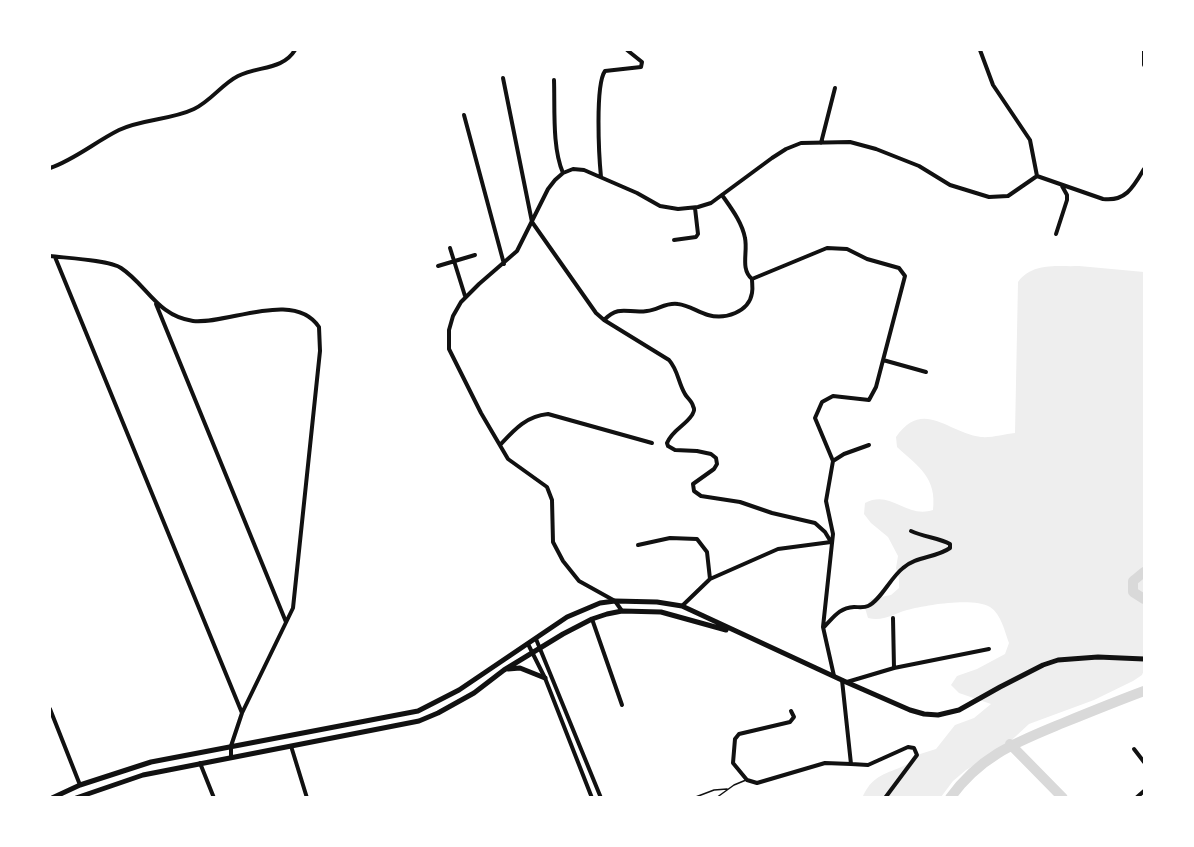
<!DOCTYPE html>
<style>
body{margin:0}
#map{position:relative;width:1194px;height:847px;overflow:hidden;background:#fff;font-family:"Exo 2",sans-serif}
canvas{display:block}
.frame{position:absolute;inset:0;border:51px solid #fff;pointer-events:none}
</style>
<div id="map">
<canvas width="1194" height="847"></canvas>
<div class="frame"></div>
</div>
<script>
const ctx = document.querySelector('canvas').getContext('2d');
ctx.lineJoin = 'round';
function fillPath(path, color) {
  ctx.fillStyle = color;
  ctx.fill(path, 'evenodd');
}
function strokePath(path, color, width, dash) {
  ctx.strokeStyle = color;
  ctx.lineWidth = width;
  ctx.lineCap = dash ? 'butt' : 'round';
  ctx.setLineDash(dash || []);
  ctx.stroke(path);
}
fillPath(new Path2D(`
 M1079 266 1144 272V588L1143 598 1144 670 1142 675 1133 681 1094 700 1029 724 1002 749 966 770 953 781 941 797 862 798C866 790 869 784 876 779 889 769 908 769 917 755L936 749 955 725 974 718 991 704 959 693 951 685 957 676 977 669 1005 654 1009 643C1005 632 1001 614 990 607 973 597 926 605 907 610 893 614 883 622 868 618L865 608 871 599 891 595 899 588V578L896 568 898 556 888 537 871 523 864 514 865 503C891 489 906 519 933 510 937 478 919 467 897 447L896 437C923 398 948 433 981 437 992 438 1004 434 1015 433L1018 282C1033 262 1057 267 1079 266Z`), '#eee');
strokePath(new Path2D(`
 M1144 572 1133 581V592L1144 599
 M1010 744 1063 798
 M950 798C981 755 1017 742 1063 723 1090 712 1117 701 1144 691`), '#d9d9d9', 10);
strokePath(new Path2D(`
 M693 798 714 790 727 789
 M716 798 734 785 746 780`), '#111', 1.5);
strokePath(new Path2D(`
 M980 50 993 85 1030 140 1037 176
 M1144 50V65
 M503 78 532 222 596 313 604 320 669 360C678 370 678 382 685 394 687 398 692 401 693 406 695 410 694 411 692 415 685 426 672 430 667 443L668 446 675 450 697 451 711 454 716 458 717 464 714 469 693 484 694 491 701 496 740 502 772 513 815 523 825 532 831 542 778 549 710 579 682 606
 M554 80C555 108 552 148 563 173
 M464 115 504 264
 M821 143 835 88
 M50 168C74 160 95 142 119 130 142 119 171 120 194 109 211 101 222 84 238 76 258 66 283 70 295 50
 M601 177C599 157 595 85 605 71L641 67 642 62 627 50
 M722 195C731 208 742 222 745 238 748 252 740 269 752 279
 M1056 234 1067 200V195L1062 186
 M674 240 696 237 698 234 695 208
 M450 248 465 296
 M50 256C66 258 109 260 121 268 147 285 157 316 193 321 227 325 294 289 319 327L320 351 293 608 242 713 231 746V757
 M55 257 242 713
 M438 266 475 255
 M156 304 286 622
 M604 320C620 304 628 314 647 311 658 310 666 302 678 304 688 305 698 312 708 315 725 320 749 312 752 293 753 288 752 283 752 279L827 248 847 249 867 259 899 268 905 276 876 387 869 400 833 396 822 402 815 418 833 461
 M883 360 926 372
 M500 445C514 430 526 416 548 414L652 443
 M638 545 670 538 697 539 707 552 710 579
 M622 611 615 601 579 581 563 561 553 542 552 500 547 487 508 459 481 413 449 349V330L453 316 461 302 479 284 517 251 548 189 555 180 563 173 573 169 584 170 637 193 660 206 678 209 698 207 711 203 772 158 786 149 801 143 850 142 876 149 919 166 950 185 989 197 1008 196 1037 176 1103 199C1126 202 1134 186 1144 169
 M893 618 894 668
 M592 619 622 705
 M824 627C834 617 839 608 854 607 859 607 864 608 868 606 880 601 891 577 903 568 916 556 936 558 950 548V544C939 538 924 537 911 531
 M536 639 601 798
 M528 644 545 678 592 798
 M834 676 823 627 833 534 826 501 833 461 844 454 869 445
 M842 680 851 764 868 765 908 747 914 748 917 755 885 798
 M847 682 894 668 989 649
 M50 709 80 785
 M791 711 794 717 790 722 739 734 735 739 733 763 747 780 757 783 825 763 851 764
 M291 746 307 798
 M1134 749 1144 762
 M200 763 214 798
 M1136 798 1144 791`), '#111', 4);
strokePath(new Path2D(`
 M508 669 520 668 545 678
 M52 798 80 785 151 762 418 711 459 690 567 617 600 603 615 601 657 602 682 606 846 682 910 710 924 714 938 715 959 710 1000 687 1043 665 1058 660 1098 657 1144 659
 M76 798 143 775 419 721 438 713 474 693 504 670 563 634 592 619 607 614 622 611 661 612 726 630`), '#111', 5);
</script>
